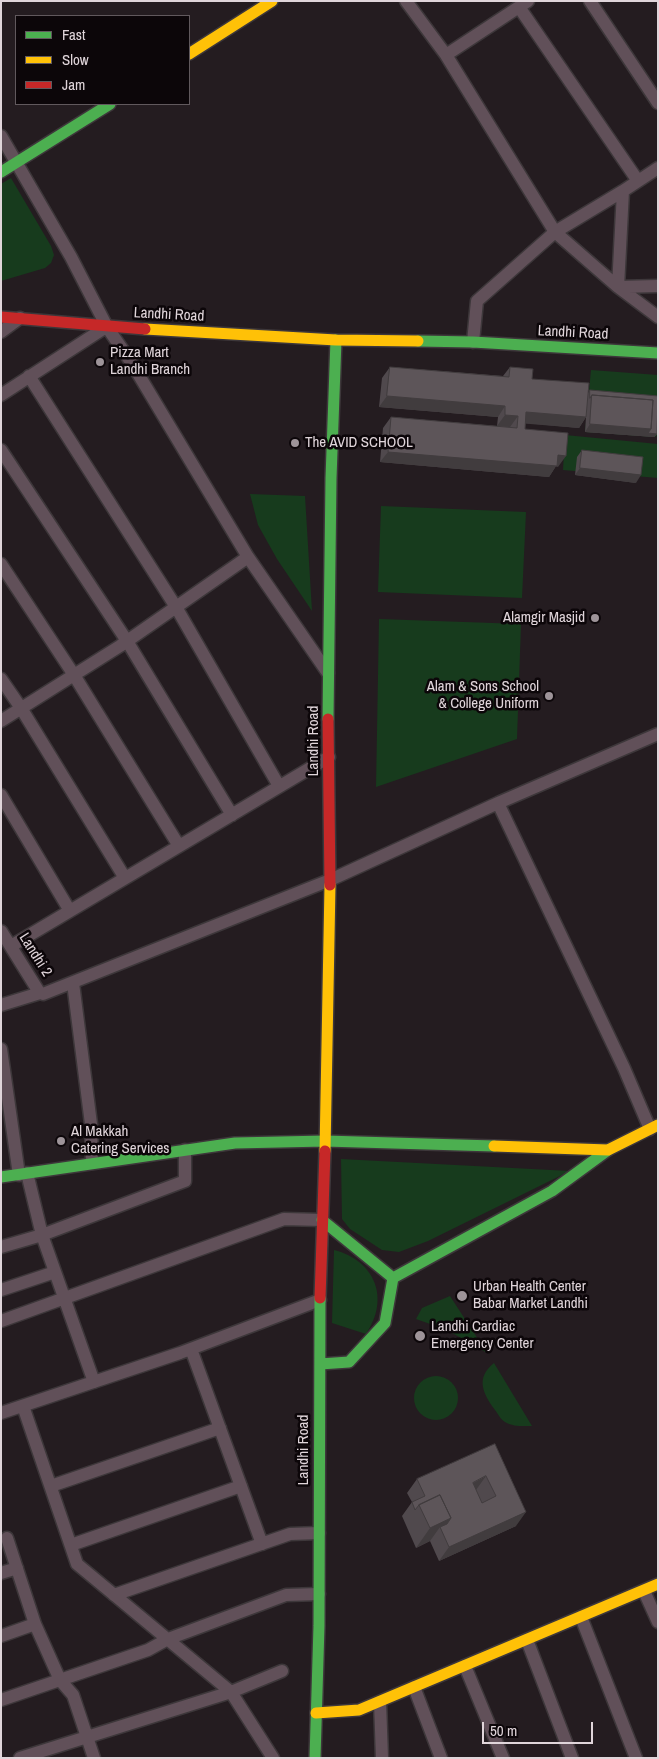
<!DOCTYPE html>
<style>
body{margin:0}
#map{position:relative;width:659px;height:1759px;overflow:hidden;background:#241c20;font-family:"Archivo Narrow",sans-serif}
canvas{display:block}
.frame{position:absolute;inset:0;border:2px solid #e0d5da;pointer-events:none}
.legend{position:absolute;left:15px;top:15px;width:175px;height:90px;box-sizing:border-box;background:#0c0609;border:1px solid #61595d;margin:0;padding:6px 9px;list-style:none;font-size:15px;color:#e0d5da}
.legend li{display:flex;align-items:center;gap:10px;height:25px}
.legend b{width:25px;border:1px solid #61595d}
.scale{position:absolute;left:482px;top:1722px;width:111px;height:22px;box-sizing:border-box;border:2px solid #e0d5da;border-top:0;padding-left:6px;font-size:15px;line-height:18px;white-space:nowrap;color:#e0d5da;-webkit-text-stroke:4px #0c0609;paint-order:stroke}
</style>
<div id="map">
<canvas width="659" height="1759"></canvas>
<div class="frame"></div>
<ul class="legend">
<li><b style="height:6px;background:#4caf50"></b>Fast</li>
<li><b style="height:6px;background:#ffc107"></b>Slow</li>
<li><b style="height:6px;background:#c62828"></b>Jam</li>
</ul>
<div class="scale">50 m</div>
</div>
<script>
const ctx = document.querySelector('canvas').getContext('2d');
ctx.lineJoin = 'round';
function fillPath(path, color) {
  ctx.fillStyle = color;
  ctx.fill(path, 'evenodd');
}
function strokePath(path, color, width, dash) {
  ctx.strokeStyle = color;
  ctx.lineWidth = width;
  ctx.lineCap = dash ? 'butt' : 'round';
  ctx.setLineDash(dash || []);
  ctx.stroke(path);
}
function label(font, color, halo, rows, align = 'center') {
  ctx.font = font + ' "Archivo Narrow",sans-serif';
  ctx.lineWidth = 5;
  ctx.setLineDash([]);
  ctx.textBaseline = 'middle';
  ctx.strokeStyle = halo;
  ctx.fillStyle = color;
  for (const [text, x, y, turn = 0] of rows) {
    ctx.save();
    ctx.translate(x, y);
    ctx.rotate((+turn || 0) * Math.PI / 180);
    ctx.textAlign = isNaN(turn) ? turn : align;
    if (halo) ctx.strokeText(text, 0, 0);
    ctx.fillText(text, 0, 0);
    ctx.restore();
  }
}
fillPath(new Path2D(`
 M11 178 51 246 54 255 51 263 45 268 1 281V184Z
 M591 370 658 375V435L655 437 585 432Z
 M565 435 658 444V478L563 470Z
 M250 494 305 496 312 611 277 559 258 525Z
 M381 506 526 512 522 598 378 592Z
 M379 619 521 624 517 739 376 787Z
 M341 1159 570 1171 428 1241 399 1252 382 1250 350 1229 342 1219Z
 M334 1250C376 1261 390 1299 366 1334L332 1323Z
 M450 1296 487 1353 447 1330 416 1319 422 1308Z
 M494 1363 532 1426C522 1426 514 1427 505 1422 501 1420 498 1414 495 1410 483 1394 475 1378 494 1363Z
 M414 1398a22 22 0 1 1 44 0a22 22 0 1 1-44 0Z`), '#173b1d');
const street = new Path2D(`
 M406 1 446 55 555 232 618 287 658 317
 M590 1 658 103
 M519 7 638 181
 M446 55 528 1
 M1 136 71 257 107 327 131 362 248 557 328 673
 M623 191 618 287 658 286
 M1 332 20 318
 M473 342 477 301 555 232 623 191 658 168
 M29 376 176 607 279 786
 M1 395 106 327
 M1 450 127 641 232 815
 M1 564 74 675 179 846
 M1 679 21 708 125 878
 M1 721 120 646 248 557
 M1 795 70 911
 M498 803 624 1068 650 1129
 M1 931 39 992 43 994 330 880 498 803 658 734
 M11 946 329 757
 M73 983 91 1124 92 1163
 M1 1005 40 993
 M1 1049 19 1175
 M27 1173 42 1235 94 1382
 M1 1247 42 1235 185 1181V1150
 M1 1290 55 1272
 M1 1321 284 1219 322 1220
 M191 1349 262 1544
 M23 1406 77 1564 231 1692 273 1758
 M1 1413 180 1353 320 1300
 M51 1486 220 1428
 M7 1538 35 1624 60 1680 73 1695 94 1758
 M71 1545 241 1486
 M1 1573 17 1568
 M644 1591 658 1622
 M114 1595 290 1534 319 1533
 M581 1617 636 1758
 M1 1636 35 1624
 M527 1640 572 1758
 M465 1666 503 1758
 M414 1687 441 1758
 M1 1700 148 1650 168 1639 286 1595 319 1594
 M380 1702 382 1758
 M20 1758 231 1692 282 1671`);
const fast = new Path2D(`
 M1 172 110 104
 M418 341 473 342 658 353
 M328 719 331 478 336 340
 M1 1177 235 1143 325 1141 494 1146
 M322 1220 393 1278
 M320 1364 349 1362 385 1323 393 1278 552 1191 608 1150
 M315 1758 319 1626 320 1298`);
const slow = new Path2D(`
 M189 54 272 1
 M145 329 336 340 418 341
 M494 1146 608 1150 658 1125
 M325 1151 330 885
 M316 1713 359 1710 658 1584`);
const jam = new Path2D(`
 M1 317 145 329
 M328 719 330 885
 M320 1298 325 1151`);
strokePath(street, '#3d373a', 15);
strokePath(fast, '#3d373a', 14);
strokePath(slow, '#3d373a', 14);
strokePath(jam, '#3d373a', 14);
strokePath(street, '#615059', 12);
strokePath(fast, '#4caf50', 11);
strokePath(slow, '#ffc107', 11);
strokePath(jam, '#c62828', 11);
fillPath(new Path2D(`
 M390 367 503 376 510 367 532 379 588 393 590 390 657 434 654 437 585 432 586 417 579 428 525 423V429L558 467 556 466 549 477 380 462 383 428 391 417 497 426 498 417 379 407 382 378Z
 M582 450 636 483 575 475 577 457Z
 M495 1444 516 1526 439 1561 430 1541 416 1548 402 1516 412 1502 407 1493 417 1479Z`), '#50494d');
fillPath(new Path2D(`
 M387 396 505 406 498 417 379 407Z
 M526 412 586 417 579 428 518 423Z
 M505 415 518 416 510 427 497 426Z
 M590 424 651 429 657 434 654 437 585 432Z
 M388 452 558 455 566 456 558 467 556 466 549 477 380 462Z
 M580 468 641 475 636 483 575 475Z
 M486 1476 476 1490 473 1483Z
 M526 1512 516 1526 439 1561 449 1547Z
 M451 1518 442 1531 440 1527 430 1541 416 1548 430 1528Z`), '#413c3e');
const building = new Path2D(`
 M390 367 509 377 510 367 533 369 532 379 589 383 586 417 526 412 525 429 568 433 566 456 558 455 557 466 388 452 391 417 517 428 518 416 505 415V406L387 396Z
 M590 390 658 396 657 434 648 433 651 429 653 400 592 395 590 398Z
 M592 395 653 400 651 429 590 424Z
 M582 450 643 457 641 475 580 468Z
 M495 1444 526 1512 449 1547 440 1527 447 1524 451 1518 440 1495 419 1505 415 1510 412 1502 425 1496 417 1479ZM486 1476 496 1496 482 1503 473 1483Z
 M440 1495 451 1518 430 1528 419 1505Z`);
fillPath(building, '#5d5559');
strokePath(building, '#413c3e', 1);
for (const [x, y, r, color] of [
 [100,362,5,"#9e9499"],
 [295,443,5,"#9e9499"],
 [595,618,5,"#9e9499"],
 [549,696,5,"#9e9499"],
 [61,1141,5,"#9e9499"],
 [462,1296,6,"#9e9499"],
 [420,1336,6,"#9e9499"]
]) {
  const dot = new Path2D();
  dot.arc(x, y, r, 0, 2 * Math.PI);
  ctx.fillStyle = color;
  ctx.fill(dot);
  strokePath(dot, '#0c0609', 2);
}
label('15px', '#e0d5da', '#0c0609', [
 ["Landhi Road",169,315,3],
 ["Landhi Road",573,333,3],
 ["Landhi Road",314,741,-90],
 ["Landhi 2",35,955,58],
 ["Landhi Road",304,1450,-90]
]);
label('15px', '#e0d5da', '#0c0609', [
 ["Pizza Mart",110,353],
 ["Landhi Branch",110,370],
 ["The AVID SCHOOL",305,443],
 ["Alamgir Masjid",585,618,"right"],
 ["Alam & Sons School",539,687,"right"],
 ["& College Uniform",539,704,"right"],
 ["Al Makkah",71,1132],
 ["Catering Services",71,1149],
 ["Urban Health Center",473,1287],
 ["Babar Market Landhi",473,1304],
 ["Landhi Cardiac",431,1327],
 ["Emergency Center",431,1344]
], 'left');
</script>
